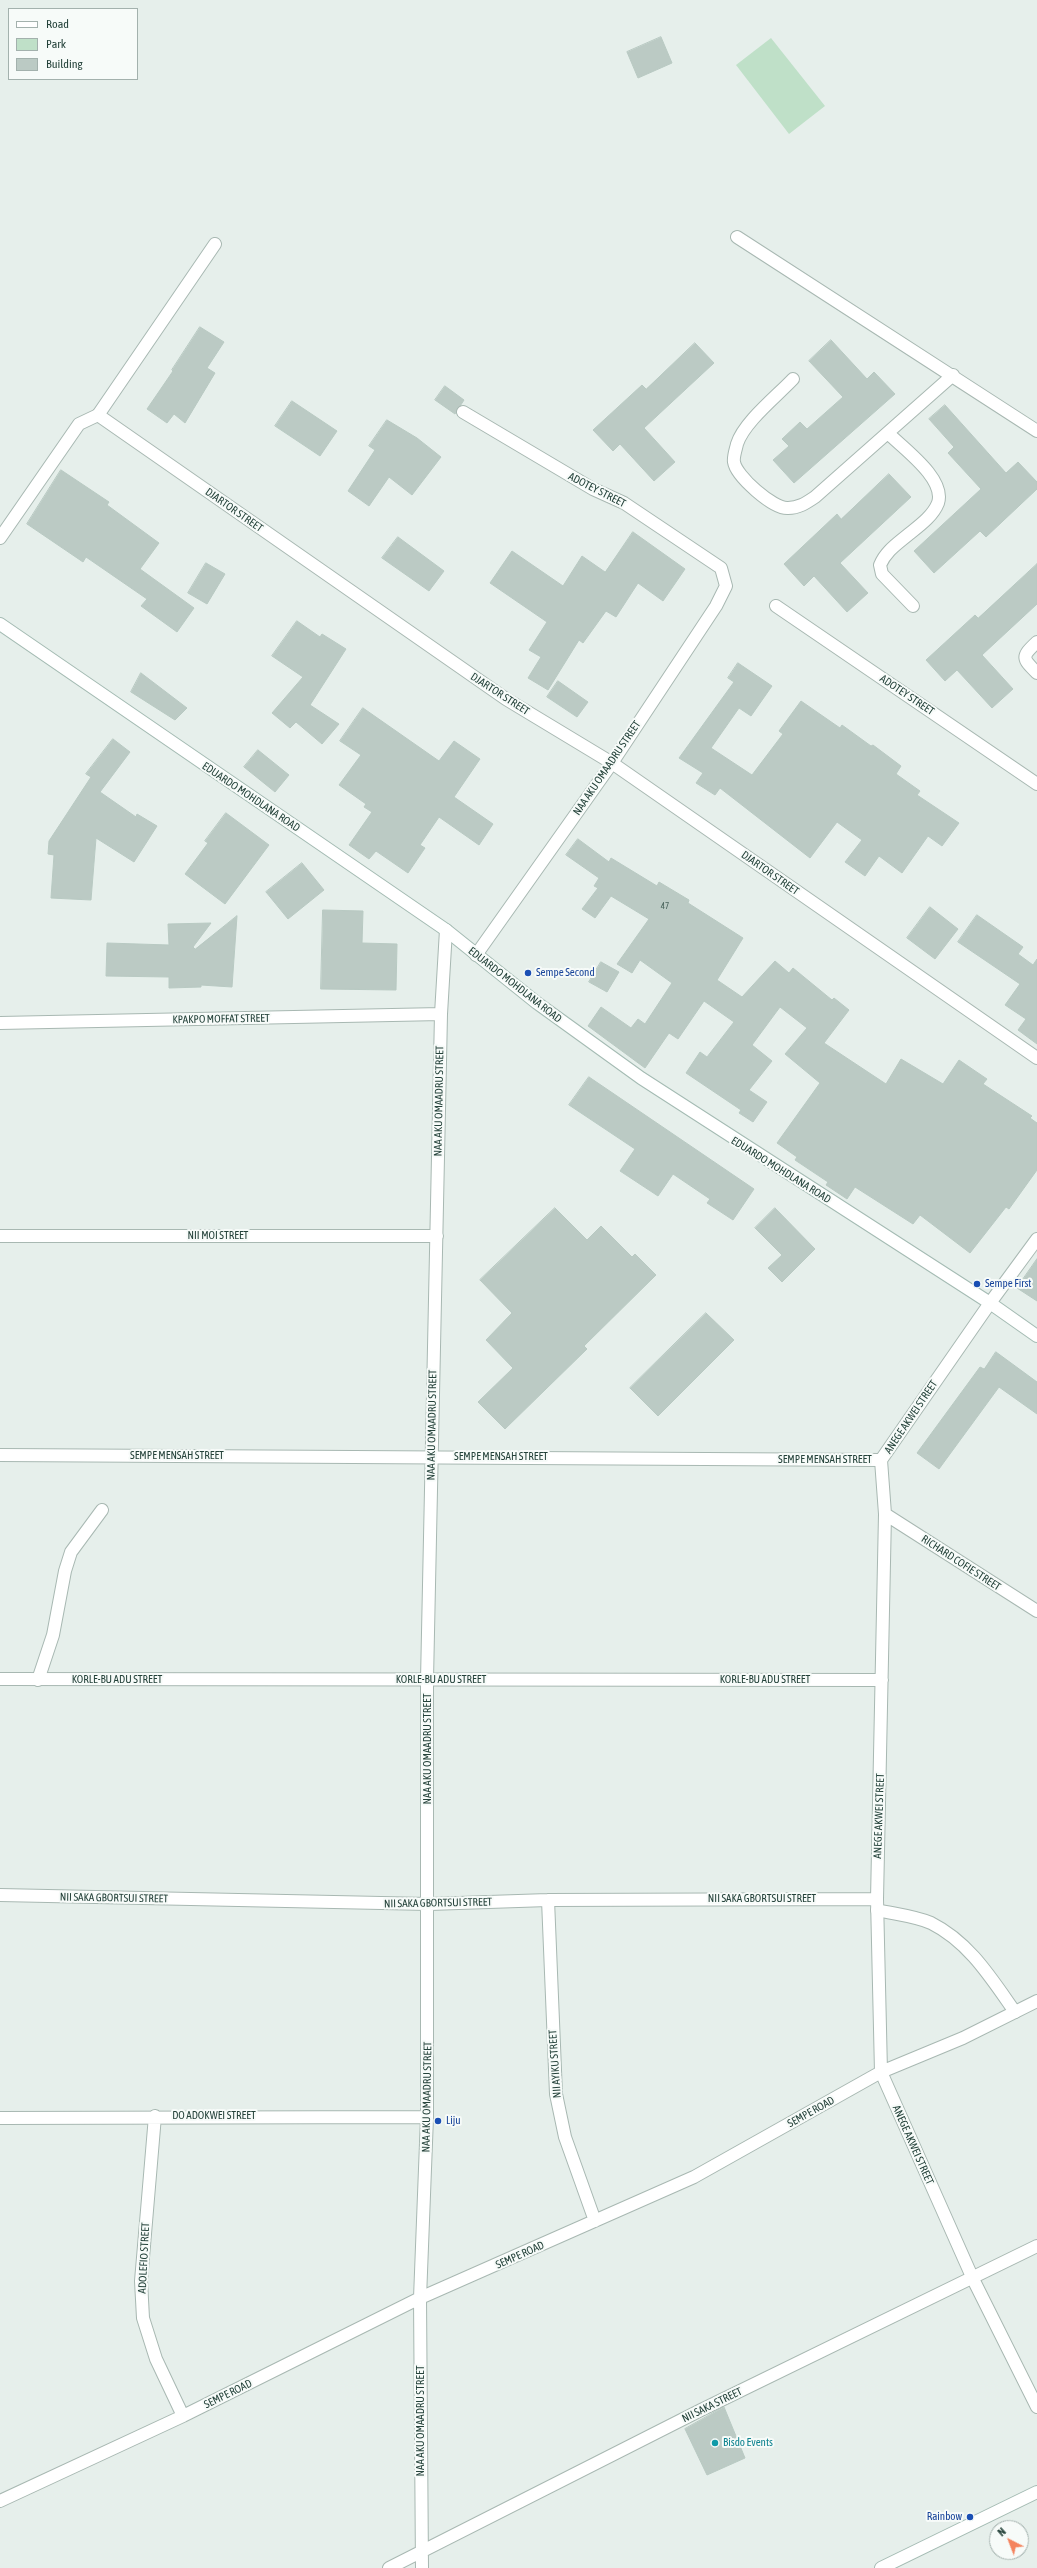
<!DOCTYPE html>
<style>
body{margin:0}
#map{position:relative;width:1037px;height:2568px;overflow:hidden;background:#e6efeb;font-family:"Asap Condensed",sans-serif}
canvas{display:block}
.legend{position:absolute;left:8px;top:8px;width:130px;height:72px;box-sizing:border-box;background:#f7fbf9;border:1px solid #a3b1ad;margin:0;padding:5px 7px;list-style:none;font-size:12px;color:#24423a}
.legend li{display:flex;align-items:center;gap:8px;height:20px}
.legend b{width:20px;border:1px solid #a3b1ad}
.north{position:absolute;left:989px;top:2520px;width:40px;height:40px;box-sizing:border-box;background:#f7fbf9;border:1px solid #a3b1ad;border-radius:50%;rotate:318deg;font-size:11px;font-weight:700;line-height:16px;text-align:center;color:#24423a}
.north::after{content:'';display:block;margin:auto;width:14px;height:18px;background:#f4845f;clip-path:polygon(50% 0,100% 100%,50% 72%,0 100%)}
</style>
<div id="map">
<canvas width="1037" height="2568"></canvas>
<ul class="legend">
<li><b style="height:5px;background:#fff"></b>Road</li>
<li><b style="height:11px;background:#bfe0c8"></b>Park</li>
<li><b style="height:11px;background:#bbcac4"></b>Building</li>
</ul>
<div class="north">N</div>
</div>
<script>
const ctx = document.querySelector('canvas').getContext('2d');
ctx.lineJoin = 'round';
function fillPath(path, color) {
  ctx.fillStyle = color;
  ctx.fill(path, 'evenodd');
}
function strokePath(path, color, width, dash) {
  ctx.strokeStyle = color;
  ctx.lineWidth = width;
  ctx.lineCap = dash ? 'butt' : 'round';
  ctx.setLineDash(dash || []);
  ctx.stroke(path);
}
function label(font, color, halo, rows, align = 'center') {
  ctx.font = font + ' "Asap Condensed",sans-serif';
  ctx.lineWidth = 4;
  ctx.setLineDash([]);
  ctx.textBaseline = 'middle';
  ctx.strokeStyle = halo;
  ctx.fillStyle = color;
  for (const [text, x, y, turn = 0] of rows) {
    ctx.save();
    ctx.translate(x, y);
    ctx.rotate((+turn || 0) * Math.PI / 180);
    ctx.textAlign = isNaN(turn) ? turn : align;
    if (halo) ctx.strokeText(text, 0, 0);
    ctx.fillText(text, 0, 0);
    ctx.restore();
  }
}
fillPath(new Path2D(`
 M771 38 825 106 789 134 736 65Z`), '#bfe0c8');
const building = new Path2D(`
 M661 37 672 63 638 78 627 52Z
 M200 327 224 342 207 368 215 373 185 423 174 414 167 423 147 409 173 371 172 370Z
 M831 340 867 379 874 372 895 394 794 483 773 460 789 446 782 439 800 422 807 429 843 397 809 361Z
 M695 343 714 363 644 428 675 462 654 481 620 444 613 451 593 430 642 385 646 389Z
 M445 386 464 400 455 414 435 400Z
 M292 401 337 431 320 456 275 426Z
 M945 405 1006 473 1018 462 1037 482V489L986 537 980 531 934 573 914 551 981 489 948 453 954 447 929 419Z
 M387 420 417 438 441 457 412 495 389 477 369 506 348 491 375 450 369 446Z
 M61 470 109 502 107 505 159 543 140 569 194 608 177 632 141 606 147 599 86 557 83 562 27 524Z
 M889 474 911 497 840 563 868 593 847 612 814 576 804 586 784 564 837 514 841 519Z
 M633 532 685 569 663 601 638 583 616 617 606 611 583 643 579 640 548 690 528 678 541 657 529 650 547 622 490 583 512 551 563 586 582 556 605 572Z
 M398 537 444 571 429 591 382 558Z
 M206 563 225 574 207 604 188 593Z
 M1037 564V604L982 655 1013 689 992 708 957 670 945 681 926 660 975 615 978 618Z
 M297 621 320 637 322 634 346 649 310 705 339 724 322 744 296 722 290 728 272 713 303 677 272 656Z
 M738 663 772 686 751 716 739 708 711 748 752 775 783 734 779 731 801 701 840 728 842 725 871 746 873 745 901 766 896 774 920 791 917 795 959 823 942 846 928 836 902 873 879 856 865 876 845 862 862 840 837 822 810 858 720 788 715 795 696 783 703 773 679 758 734 682 728 678Z
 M141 673 187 708 175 720 131 692Z
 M558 681 588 702 577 717 547 697Z
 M363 708 439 761 454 741 480 759 454 797 493 824 479 845 439 817 420 845 425 848 408 873 376 851 369 859 349 845 372 812 364 807 366 804 339 785 361 755 340 741Z
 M113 739 130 752 100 792 136 817 137 814 157 826 134 862 96 838 91 900 51 898 54 855 48 854 49 841 91 777 86 774Z
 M258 750 289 775 275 792 244 767Z
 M226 813 269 845 225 904 185 874 208 843 205 841Z
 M578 839 609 862 611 858 657 886 659 882 689 900 688 903 743 938 717 980 742 997 775 961 789 973 793 968 832 1000 834 998 849 1010 824 1043 886 1084 901 1059 943 1084 959 1060 987 1079 983 1084 1032 1116 1030 1118 1037 1123V1170L1009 1209 1006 1207 970 1253 920 1215 913 1224 855 1187 847 1199 826 1185 828 1182 795 1160 797 1157 777 1143 820 1083 785 1054 807 1028 780 1007 752 1045 772 1061 749 1090 767 1102 753 1122 739 1113 741 1110 686 1073 700 1052 707 1057 734 1022 704 1001 678 1039 669 1033 645 1068 588 1026 601 1007 631 1028 638 1019 645 1024 672 983 640 960 632 973 617 964 649 919 611 896 595 918 582 909 598 888 594 886 599 878 566 855Z
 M302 863 324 890 288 919 266 892Z
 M930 907 958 929 935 959 907 938Z
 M323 910 363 911 362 943 397 944 396 990 321 989Z
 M977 915 1023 947 1018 954 1033 965 1037 959V1044L1018 1030 1026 1019 1005 1005 1020 984 958 942Z
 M237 916 232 987 201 985V987L169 988V977L106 976 107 943 169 945 168 924 211 923 193 947 195 949Z
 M601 962 619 972 607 992 589 982Z
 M589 1077 754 1189 733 1220 707 1203 710 1199 673 1174 658 1196 620 1171 635 1149 569 1105Z
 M555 1208 587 1240 601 1226 632 1257 635 1254 656 1275 584 1346 587 1349 505 1429 478 1402 513 1368 486 1340 512 1313 480 1280Z
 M775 1208 815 1249 782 1282 768 1268 782 1255 755 1228Z
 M1037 1259V1301L1017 1288Z
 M706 1313 734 1340 658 1416 630 1388Z
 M996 1352 1037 1382V1414L999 1387 939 1469 917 1453 980 1367 984 1369Z
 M724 2407 745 2458 707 2475 685 2429Z`);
fillPath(building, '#bbcac4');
strokePath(building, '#b8c9c2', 1);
const service = new Path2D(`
 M793 379C777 396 744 422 737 444 736 449 733 457 734 462 736 476 773 509 788 508 799 508 806 503 815 497L953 375
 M98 415 215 244
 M889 434C904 449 946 479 938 503 933 516 919 526 909 534 897 544 886 551 880 565L882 574 913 606
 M1037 642C1021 657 1022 658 1037 673
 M38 1680 53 1635 65 1571 71 1552 102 1510
 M877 1910C894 1914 915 1916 931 1923 969 1942 991 1978 1015 2012`);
const minor = new Path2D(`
 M737 237 1037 431
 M463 412 593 489 624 503 721 568 726 586 716 606 612 763 476 955
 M0 538 79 424 98 415 506 699 612 763 1037 1058
 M776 606 1037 784
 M0 1023 441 1014
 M0 1236H437
 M1037 1239 990 1303 881 1460 885 1514 877 1899 881 2072 973 2279 1037 2407
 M0 1455 881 1460
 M885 1514 1037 1611
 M0 1679 882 1680
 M0 1895 429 1904 548 1900 877 1899
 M548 1900 556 2094 565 2137 595 2221
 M155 2116 141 2281 143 2318 156 2359 183 2416
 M0 2118 427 2117
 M0 2501 183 2416 420 2298 694 2177 881 2072 963 2038 1037 2001
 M389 2568 701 2410 1037 2246
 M422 2568 420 2298 427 2117V1680L441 1014 446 930`);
const secondary = new Path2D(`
 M0 624 446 930 537 1003 641 1078 990 1303 1037 1336
 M881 2568 1037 2492`);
strokePath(service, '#a8b8b2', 14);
strokePath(minor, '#a8b8b2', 14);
strokePath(secondary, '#a4bbb3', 14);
strokePath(service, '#fff', 12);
strokePath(minor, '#fff', 12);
strokePath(secondary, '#fff', 12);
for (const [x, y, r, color] of [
 [528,973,4,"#1a4fb4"],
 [977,1284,4,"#1a4fb4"],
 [438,2121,4,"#1a4fb4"],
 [715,2443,4,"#0f9aa8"],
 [970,2517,4,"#1a4fb4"]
]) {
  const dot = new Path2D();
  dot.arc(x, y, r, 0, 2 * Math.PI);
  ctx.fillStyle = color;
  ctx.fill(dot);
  strokePath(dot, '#f7fbf9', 1.5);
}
label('9px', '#4a645c', null, [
 ["47",665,906]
]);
label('11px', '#24423a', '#f7fbf9', [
 ["ADOTEY STREET",597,490,27],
 ["DJARTOR STREET",234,510,35],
 ["DJARTOR STREET",500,694,33],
 ["ADOTEY STREET",907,695,34],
 ["NAA AKU OMAADRU STREET",607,768,-56],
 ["EDUARDO MOHDLANA ROAD",251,797,34],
 ["DJARTOR STREET",770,873,35],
 ["EDUARDO MOHDLANA ROAD",515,985,38],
 ["KPAKPO MOFFAT STREET",221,1019,-1],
 ["NAA AKU OMAADRU STREET",439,1101,-89],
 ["EDUARDO MOHDLANA ROAD",781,1170,32],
 ["NII MOI STREET",218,1236],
 ["ANEGE AKWEI STREET",911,1417,-56],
 ["NAA AKU OMAADRU STREET",432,1425,-89],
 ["SEMPE MENSAH STREET",177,1456],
 ["SEMPE MENSAH STREET",501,1457],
 ["SEMPE MENSAH STREET",825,1460],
 ["RICHARD COFIE STREET",961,1563,33],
 ["KORLE-BU ADU STREET",117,1680],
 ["KORLE-BU ADU STREET",441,1680],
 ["KORLE-BU ADU STREET",765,1680],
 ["NAA AKU OMAADRU STREET",428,1749,-90],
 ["ANEGE AKWEI STREET",879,1816,-88],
 ["NII SAKA GBORTSUI STREET",114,1898,1],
 ["NII SAKA GBORTSUI STREET",762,1899],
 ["NII SAKA GBORTSUI STREET",438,1903,-1],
 ["NII AYIKU STREET",555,2064,-94],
 ["NAA AKU OMAADRU STREET",427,2097,-89],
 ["SEMPE ROAD",811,2112,-29],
 ["DO ADOKWEI STREET",214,2116],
 ["ANEGE AKWEI STREET",913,2145,66],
 ["SEMPE ROAD",520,2255,-24],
 ["ADOLEFIO STREET",144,2258,-87],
 ["SEMPE ROAD",228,2394,-26],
 ["NII SAKA STREET",712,2405,-26],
 ["NAA AKU OMAADRU STREET",421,2421,-90]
]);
label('11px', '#164399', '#f7fbf9', [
 ["Sempe Second",536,973],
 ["Sempe First",985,1284],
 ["Liju",446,2121],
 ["Rainbow",962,2517,"right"]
], 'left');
label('11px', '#0d838f', '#f7fbf9', [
 ["Bisdo Events",723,2443]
], 'left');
</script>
